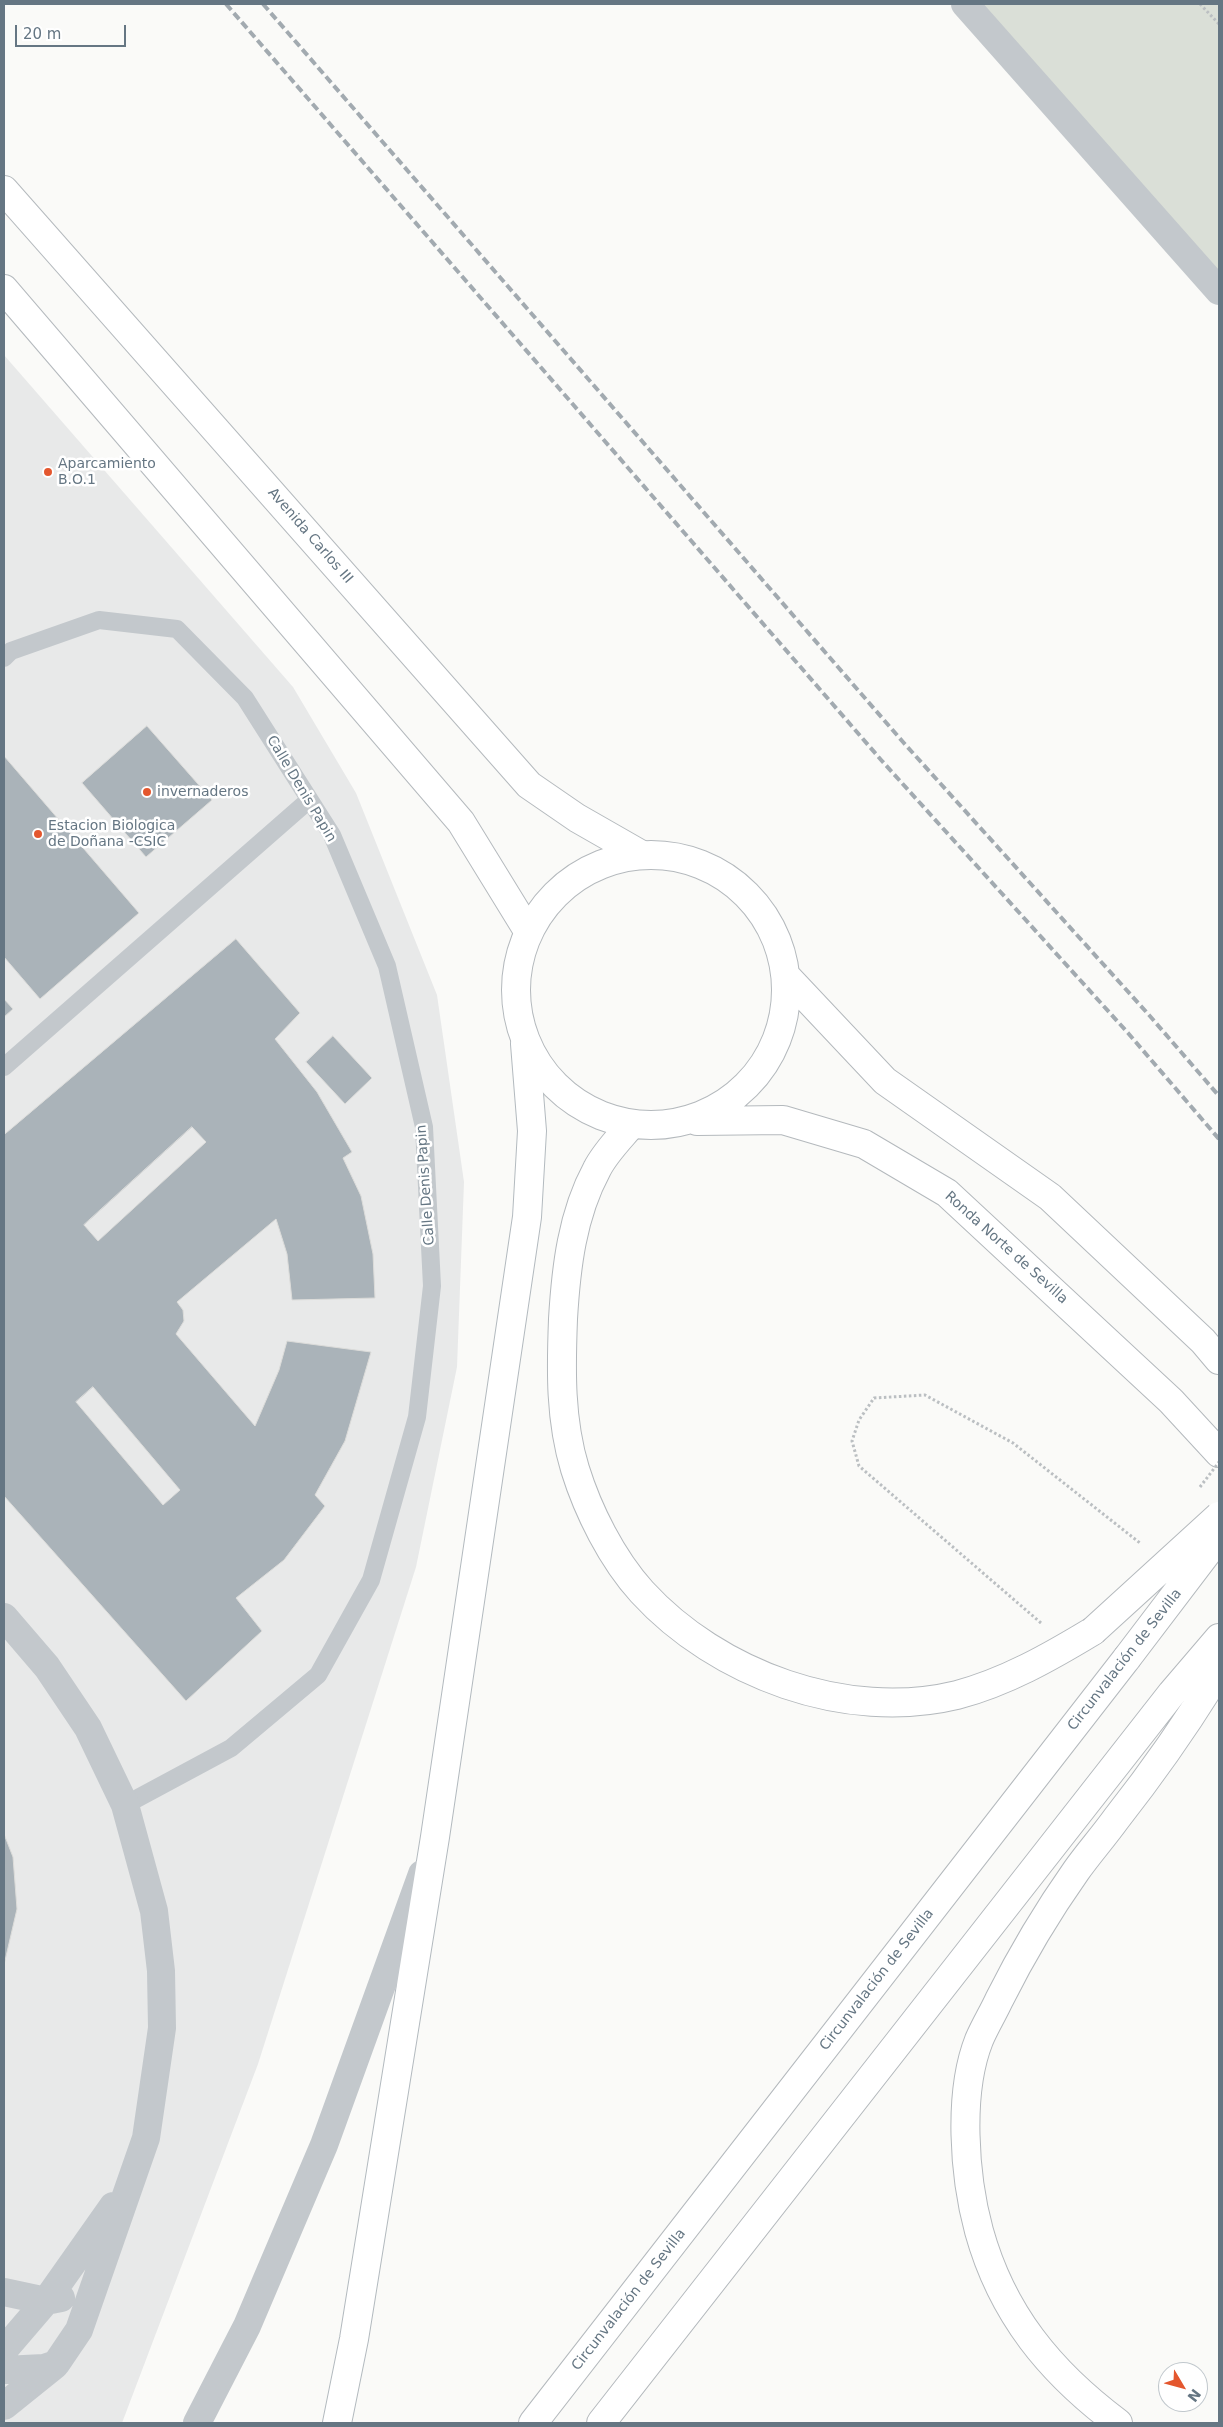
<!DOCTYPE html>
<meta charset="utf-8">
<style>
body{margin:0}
#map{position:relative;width:1223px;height:2427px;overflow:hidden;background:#fafaf8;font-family:"DejaVu Sans",sans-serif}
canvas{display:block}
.frame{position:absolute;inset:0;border:5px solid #657683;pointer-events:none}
.north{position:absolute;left:1158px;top:2362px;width:50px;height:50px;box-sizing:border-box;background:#fff;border:1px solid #c1c8cd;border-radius:50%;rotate:127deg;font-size:14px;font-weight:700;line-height:20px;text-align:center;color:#657683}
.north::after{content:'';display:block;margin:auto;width:18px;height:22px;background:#e4572e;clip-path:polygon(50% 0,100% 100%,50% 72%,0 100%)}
.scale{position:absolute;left:15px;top:25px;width:111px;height:22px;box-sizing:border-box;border:2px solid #657683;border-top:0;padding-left:6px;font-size:15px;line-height:18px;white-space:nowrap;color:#657683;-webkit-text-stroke:4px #fff;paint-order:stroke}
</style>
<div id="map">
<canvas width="1223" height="2427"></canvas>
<div class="frame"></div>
<div class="north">N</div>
<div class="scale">20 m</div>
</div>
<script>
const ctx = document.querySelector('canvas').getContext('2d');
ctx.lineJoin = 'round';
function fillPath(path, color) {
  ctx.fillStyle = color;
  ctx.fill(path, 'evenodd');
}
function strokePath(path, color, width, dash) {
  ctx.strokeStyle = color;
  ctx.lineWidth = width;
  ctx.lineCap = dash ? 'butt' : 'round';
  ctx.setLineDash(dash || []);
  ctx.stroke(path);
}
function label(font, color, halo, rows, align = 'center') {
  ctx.font = font + ' "DejaVu Sans",sans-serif';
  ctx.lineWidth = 5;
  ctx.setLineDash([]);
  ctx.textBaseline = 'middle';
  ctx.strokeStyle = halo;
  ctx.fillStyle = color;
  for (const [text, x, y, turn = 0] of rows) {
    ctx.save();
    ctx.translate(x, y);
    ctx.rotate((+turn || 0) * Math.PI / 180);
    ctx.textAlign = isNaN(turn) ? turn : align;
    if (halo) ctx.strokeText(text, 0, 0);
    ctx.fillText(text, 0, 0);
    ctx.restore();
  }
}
fillPath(new Path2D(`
 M4 355 293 687 356 793 437 995 464 1182 457 1367 416 1567 258 2064 122 2423H4Z`), '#e8e9e9');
fillPath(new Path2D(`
 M968 4H1219V285Z`), '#dadfd7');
const building = new Path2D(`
 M147 726 212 800 146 857 82 783Z
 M4 756 139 913 40 999 4 957Z
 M236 939 300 1013 275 1039 317 1092 352 1152 343 1158 361 1196 373 1254 375 1298 292 1300 287 1254 276 1219 177 1302 183 1310 184 1321 176 1334 255 1426 279 1370 287 1341 371 1352 345 1441 315 1495 325 1506 284 1560 236 1598 262 1631 186 1701 4 1496V1135ZM192 1127 206 1142 98 1241 84 1225ZM93 1387 180 1490 163 1505 76 1402Z
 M4 999 13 1009 4 1017Z
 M333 1036 372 1078 345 1104 306 1062Z
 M4 1834 13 1857 17 1909 4 1965Z`);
fillPath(building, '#aab3b9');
strokePath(building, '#dcdcda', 1);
const secondary = new Path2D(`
 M337 2423 354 2339 435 1837 527 1217 532 1131 525 1044`);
const primary = new Path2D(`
 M4 190 529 785 577 818 640 854
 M4 289 461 822 528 931`);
const trunk = new Path2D(`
 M516 990a135 135 0 1 1 270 0a135 135 0 1 1-270 0Z
 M787 977 885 1081 1050 1197 1203 1341 1219 1360
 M697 1121 783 1120 864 1144 947 1193 1171 1401 1219 1453`);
const motorway = new Path2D(`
 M631 1125C619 1139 605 1153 597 1169 572 1215 566 1268 563 1319 561 1370 560 1420 575 1469 588 1511 612 1559 642 1592 717 1674 846 1722 957 1695 1006 1682 1050 1657 1093 1631
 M533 2423 1127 1658
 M601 2423 1172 1693 1219 1638
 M1118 2423C1050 2372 1002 2314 979 2231 964 2176 958 2093 979 2040 985 2026 993 2013 999 2000 1021 1956 1047 1912 1076 1871 1088 1854 1103 1837 1116 1819 1153 1772 1188 1722 1219 1671`);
strokePath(secondary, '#b3babf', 30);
strokePath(primary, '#b5babe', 30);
strokePath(trunk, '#b4b9bd', 30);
strokePath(motorway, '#b4b9bd', 30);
strokePath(new Path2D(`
 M1200 4 1219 24
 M1041 1623 859 1466 852 1441 859 1420 874 1398 925 1395 1013 1443 1140 1543`), '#bbbfc2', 3, [2.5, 2.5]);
strokePath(new Path2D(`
 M4 658 11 651 99 620 177 629 245 698 332 835 387 966 424 1127 432 1286 417 1417 371 1580 318 1675 231 1748 125 1805
 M4 1067 309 800`), '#c3c8cc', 18);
strokePath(new Path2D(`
 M965 4 1219 291
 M197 2423 247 2326 324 2145 422 1874`), '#c3c8cc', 28);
strokePath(new Path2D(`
 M4 1617 47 1667 88 1728 125 1805 154 1911 161 1971 162 2028 146 2138 79 2330 56 2364 44 2368 4 2370
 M4 2292 46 2301 61 2298
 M4 2350 46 2301 113 2206
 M4 2406 55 2365`), '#c3c8cc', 28);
strokePath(secondary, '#fff', 28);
strokePath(primary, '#fff', 28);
strokePath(trunk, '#fff', 28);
strokePath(motorway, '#fff', 28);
strokePath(new Path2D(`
 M226 4 882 761 1128 1033 1219 1139
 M263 4 903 742 1149 1015 1219 1096`), '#a2aab0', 4, [8, 4]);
const motorwayBridge = new Path2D(`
 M1093 1631 1219 1516
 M1127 1658 1219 1537`);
strokePath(motorwayBridge, '#b4b9bd', 30, []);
strokePath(new Path2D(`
 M1200 1487 1219 1462`), '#bbbfc2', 3, [2.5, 2.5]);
strokePath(motorwayBridge, '#fff', 28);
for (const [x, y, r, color] of [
 [48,472,5,"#e4572e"],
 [147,792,5,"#e4572e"],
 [38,834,5,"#e4572e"]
]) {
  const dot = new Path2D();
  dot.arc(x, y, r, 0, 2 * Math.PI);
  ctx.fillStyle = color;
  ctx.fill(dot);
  strokePath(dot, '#fff', 2);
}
label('14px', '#657683', '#fff', [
 ["Aparcamiento",58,464],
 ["B.O.1",58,480],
 ["invernaderos",157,792],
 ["Estacion Biologica",48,826],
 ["de Doñana -CSIC",48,842]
], 'left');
label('14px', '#657683', '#fff', [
 ["Avenida Carlos III",310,536,49],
 ["Calle Denis Papin",301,789,59],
 ["Calle Denis Papin",426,1185,-94],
 ["Ronda Norte de Sevilla",1006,1248,42],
 ["Circunvalación de Sevilla",1125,1660,-52],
 ["Circunvalación de Sevilla",877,1980,-52],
 ["Circunvalación de Sevilla",629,2300,-52]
]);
</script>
